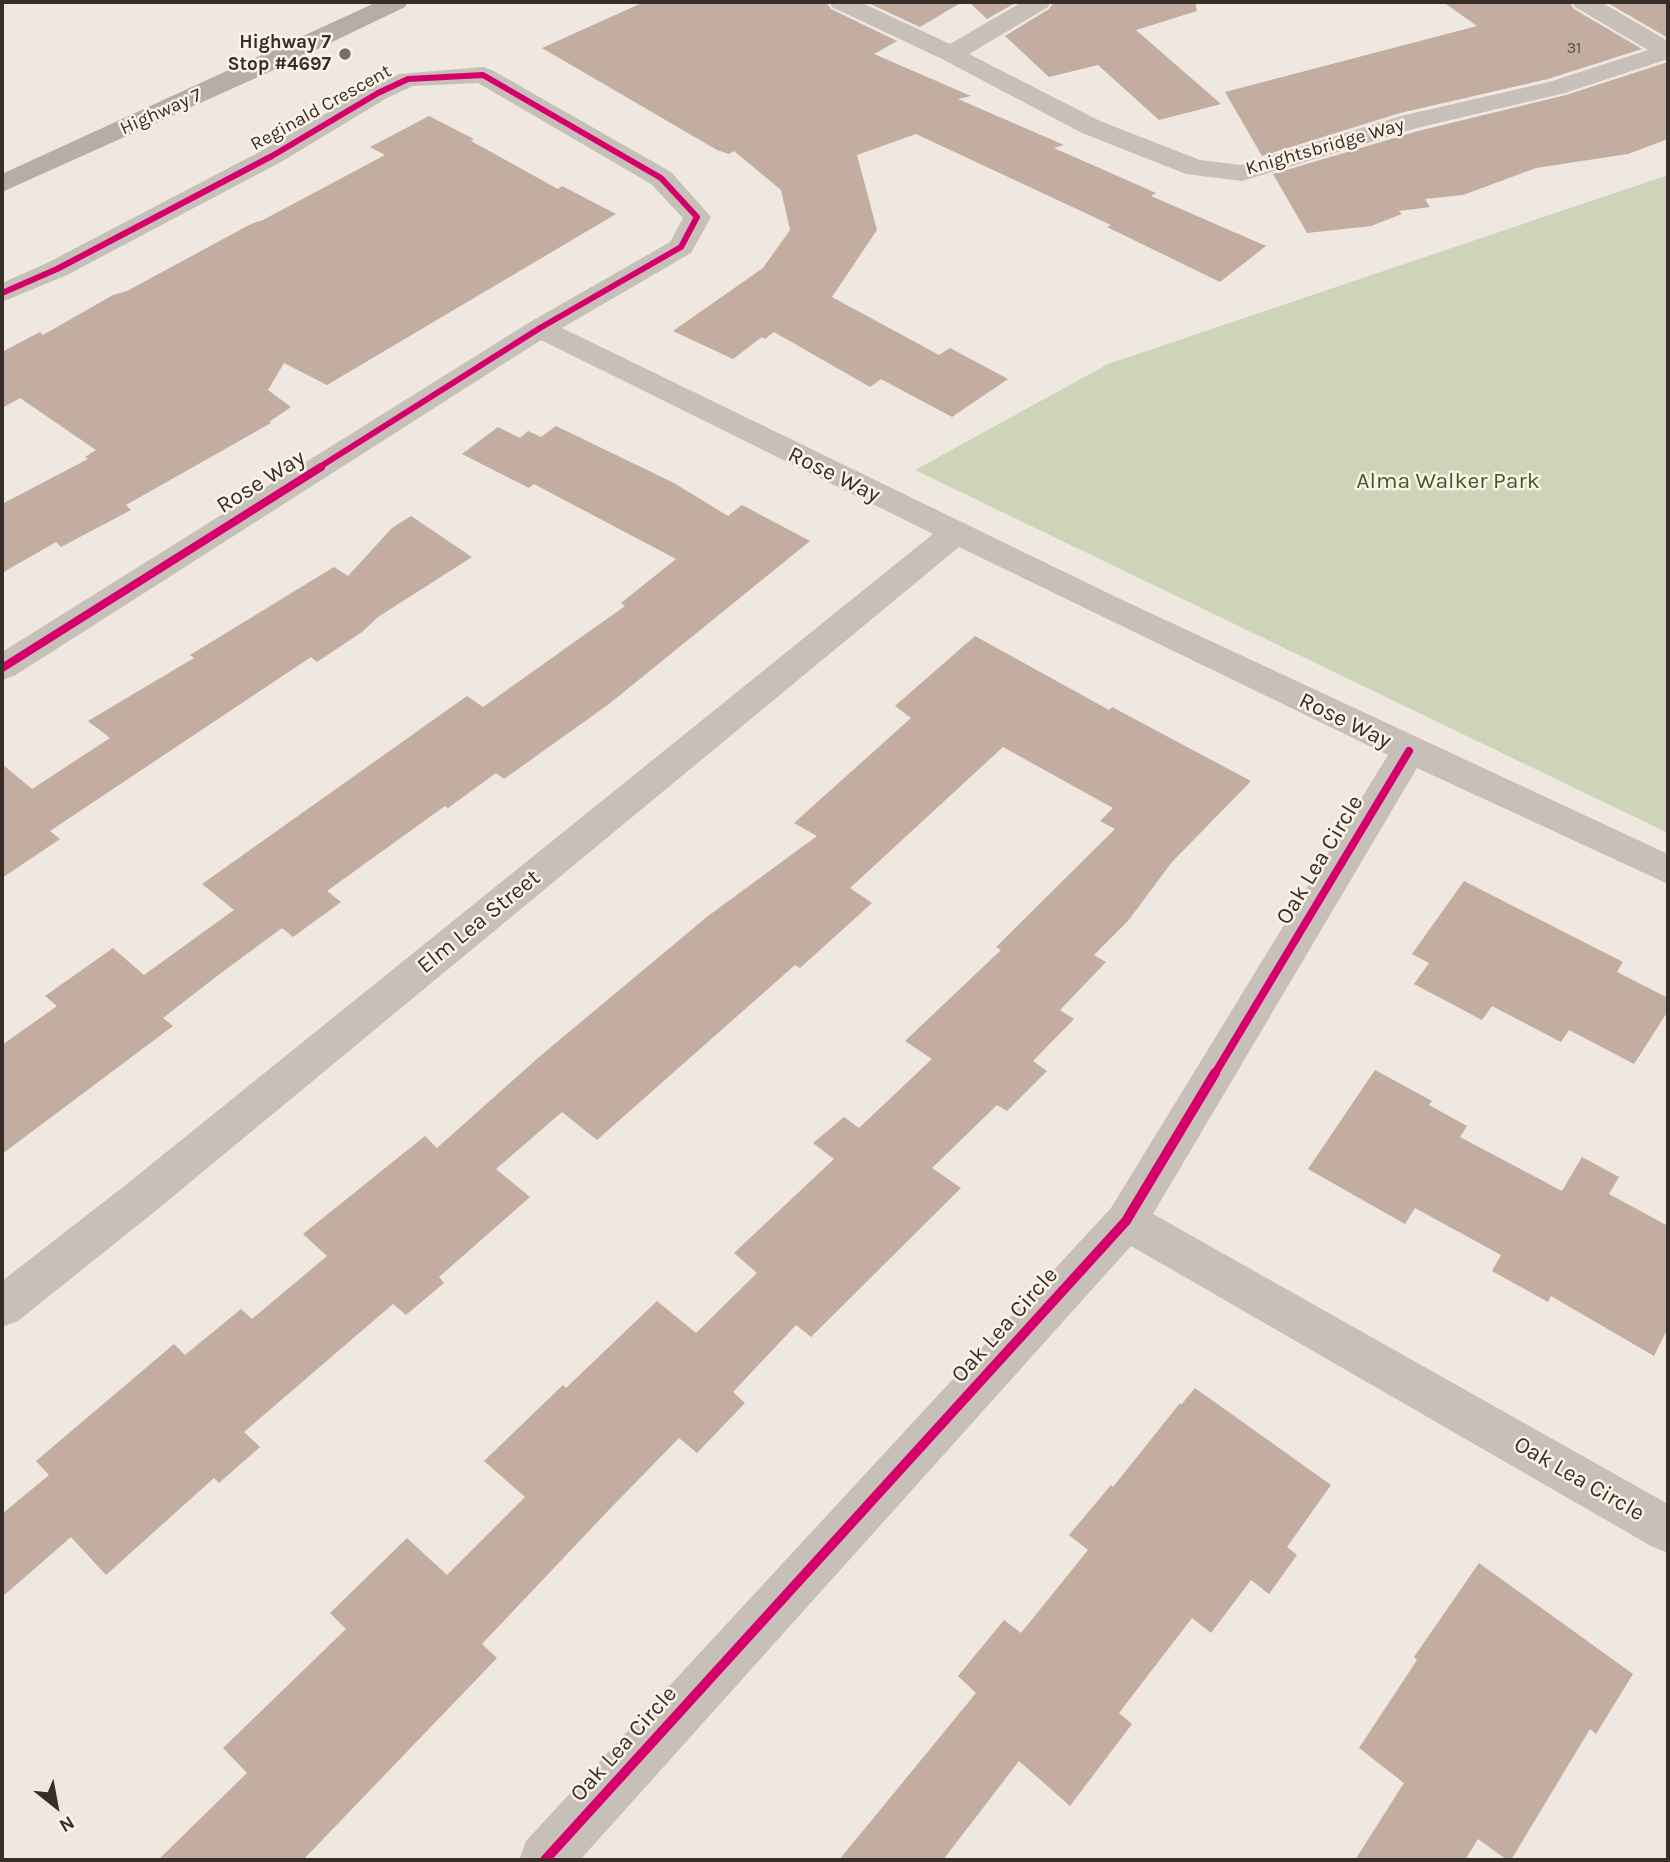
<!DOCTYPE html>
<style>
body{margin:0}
#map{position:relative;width:1670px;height:1862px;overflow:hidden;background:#eee8e0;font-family:Karla,sans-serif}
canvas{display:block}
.frame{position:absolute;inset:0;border:4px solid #382d27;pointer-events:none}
.north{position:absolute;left:21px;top:1771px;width:70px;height:70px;-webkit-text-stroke:5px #fbf3e7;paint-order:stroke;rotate:149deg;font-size:19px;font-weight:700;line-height:28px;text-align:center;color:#382d27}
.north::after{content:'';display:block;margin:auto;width:24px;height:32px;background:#382d27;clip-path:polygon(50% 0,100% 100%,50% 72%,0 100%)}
</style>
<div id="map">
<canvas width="1670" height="1862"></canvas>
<div class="frame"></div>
<div class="north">N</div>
</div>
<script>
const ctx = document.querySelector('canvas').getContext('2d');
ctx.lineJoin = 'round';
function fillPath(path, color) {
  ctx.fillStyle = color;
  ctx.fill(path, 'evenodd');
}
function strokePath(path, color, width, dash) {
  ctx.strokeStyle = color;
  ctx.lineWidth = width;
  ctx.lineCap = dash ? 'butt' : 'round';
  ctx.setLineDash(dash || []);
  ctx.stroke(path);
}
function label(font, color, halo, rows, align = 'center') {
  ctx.font = font + ' Karla,sans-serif';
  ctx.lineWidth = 5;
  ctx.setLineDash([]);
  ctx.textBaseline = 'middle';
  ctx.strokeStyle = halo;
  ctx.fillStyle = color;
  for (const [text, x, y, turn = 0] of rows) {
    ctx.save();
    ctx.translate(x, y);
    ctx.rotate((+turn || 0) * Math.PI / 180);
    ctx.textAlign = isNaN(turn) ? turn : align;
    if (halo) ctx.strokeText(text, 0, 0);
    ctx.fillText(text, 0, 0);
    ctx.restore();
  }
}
fillPath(new Path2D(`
 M1668 175V833L915 470 1108 364Z`), '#ced4b8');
fillPath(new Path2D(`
 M644 2H826L831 9 897 41 874 54 971 96 958 99 1064 145 1054 148 1156 193 1151 196 1266 246 1220 282 1107 227 1111 225 916 134 857 155 877 230 832 297 939 355 950 348 1008 379 952 417 881 379 870 387 774 332 765 339 762 337 733 359 673 331 763 268 790 230 781 190 734 151 729 154 717 150 542 48Z
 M866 2H962L920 27Z
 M969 2H1017L987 19Z
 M1054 2H1195L1197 11 1136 30 1221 104 1159 120 1098 65 1049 77 1005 36 1049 9Z
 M1443 2H1569L1574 9 1642 49 1548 79 1400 113 1262 156 1225 92 1477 26Z
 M1606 2H1668V38Z
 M1668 62V139L1628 154 1536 168 1463 195 1425 199 1430 207 1399 211 1402 214 1371 226 1307 233 1273 174 1418 131 1566 95Z
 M429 116 474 139 471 141 558 189 562 186 616 214 327 385 284 363 268 390 291 407 269 422 271 423 126 505 131 510 61 547 56 542 2 573V504L88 459 85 457 96 450 20 398 2 408V352L40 332 43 335 113 295 127 291 251 224 263 220 385 155 370 147Z
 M556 426 674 483 728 516 742 505 810 541 609 704 504 779 496 773 448 808 445 806 327 891 341 902 293 937 282 928 217 976 163 1018 173 1026 2 1154V1045L57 1006 45 996 113 948 144 975 234 910 202 884 467 696 483 707 625 606 621 603 676 559 534 484 529 488 462 454 498 427 520 438 528 431 541 437Z
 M411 516 472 557 378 617 362 632 317 662 311 657 50 831 60 839 2 878V764L32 789 110 738 88 721 194 658 190 655 334 567 348 576 392 528Z
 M975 636 1109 710 1112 707 1251 781 1172 862 1128 921 1094 955 1106 962 1060 1010 1074 1019 1033 1061 1047 1071 1007 1111 997 1105 932 1168 961 1188 811 1337 796 1325 733 1392 745 1403 697 1453 679 1438 604 1515 482 1644 497 1658 303 1860H158L247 1773 223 1748 346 1629 330 1613 407 1538 447 1575 525 1497 484 1461 563 1385 566 1388 657 1301 696 1333 757 1273 734 1253 834 1159 813 1143 844 1117 859 1128 932 1059 905 1041 1001 950 996 947 1115 829 1100 821 1113 808 1003 747 850 888 872 903 800 968 795 965 597 1140 562 1112 496 1169 530 1197 439 1277 444 1283 406 1315 393 1304 244 1432 260 1447 219 1483 214 1478 106 1575 71 1537 2 1597V1514L49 1475 36 1461 174 1344 185 1355 241 1309 252 1319 327 1256 303 1234 425 1136 437 1148 539 1057 708 916 817 836 794 823 911 718 895 706Z
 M1464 881 1623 962 1617 972 1668 998V1011L1634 1064 1569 1030 1561 1042 1492 1006 1482 1020 1414 984 1429 963 1412 954Z
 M1375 1070 1432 1101 1429 1105 1467 1126 1460 1137 1562 1191 1582 1157 1619 1177 1609 1194 1668 1226V1328L1654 1356 1551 1296 1548 1302 1492 1271 1501 1255 1415 1208 1405 1224 1308 1169Z
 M1195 1388 1331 1485 1287 1547 1297 1555 1269 1594 1251 1580 1211 1633 1192 1618 1119 1713 1132 1724 1070 1806 1019 1761 943 1860H839L976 1693 958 1676 1004 1620 1021 1633 1088 1550 1069 1535 1111 1485 1113 1487 1180 1403 1181 1405Z
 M1479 1563 1633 1674 1596 1734 1590 1729 1511 1860H1507L1478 1839 1465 1860H1355L1404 1783 1359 1748 1417 1660 1414 1657Z`), '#c3aca0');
fillPath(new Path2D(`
 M829 2H860L950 44 1022 2H1051L1048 7 969 54 1100 121 1200 160 1241 165 1401 116 1549 82 1648 50 1575 7 1572 2H1601L1668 41V59L1565 93 1417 128 1242 181 1186 174 1082 133 942 59 832 7Z
 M483 67 492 70 671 172 711 217 691 253 562 328 1114 596 1668 854V884L1417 768 1153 1214 1668 1504V1553L1651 1546 1131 1246 580 1860H519L526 1841 1111 1208 1388 755 959 547 153 1213 18 1321 2 1327V1281L123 1187 933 534 541 340 14 676 2 680V652L530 322 670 242 683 218 651 184 478 83 413 86 387 98 281 162 67 275 2 302V283L47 263 263 150 369 88 399 74Z`), '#c7c0b8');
fillPath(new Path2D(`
 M377 2H408L405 7 278 68 2 192V174Z`), '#b5aea8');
strokePath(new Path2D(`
 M2 293 57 269 272 156 378 93 408 79 483 75 661 178 697 217 681 247 540 328 318 468`), '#d6006c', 6);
strokePath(new Path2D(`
 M2 668 321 467
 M1214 1075 1409 751`), '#d6006c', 8);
strokePath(new Path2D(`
 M545 1860 1126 1221 1215 1073`), '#d6006c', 10);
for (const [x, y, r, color] of [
 [345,54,7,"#786e68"]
]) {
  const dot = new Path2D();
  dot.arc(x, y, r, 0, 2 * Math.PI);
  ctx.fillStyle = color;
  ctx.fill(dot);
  strokePath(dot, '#fbf3e7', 2.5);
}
label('16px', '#5b4d45', null, [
 ["31",1574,48]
]);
label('bold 19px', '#382d27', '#fbf3e7', [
 ["Highway 7",331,43],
 ["Stop #4697",331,65]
], 'right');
label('19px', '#382d27', '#fbf3e7', [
 ["Reginald Crescent",321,108,-29],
 ["Highway 7",161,112,-24],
 ["Knightsbridge Way",1325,147,-16]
]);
label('23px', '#382d27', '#fbf3e7', [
 ["Rose Way",834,475,26],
 ["Rose Way",261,482,-32],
 ["Rose Way",1345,721,26],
 ["Oak Lea Circle",1320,860,-59],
 ["Elm Lea Street",479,922,-39],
 ["Oak Lea Circle",1005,1325,-48],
 ["Oak Lea Circle",1579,1479,30],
 ["Oak Lea Circle",624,1744,-48]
]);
label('23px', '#445928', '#fbf3e7', [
 ["Alma Walker Park",1448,481]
]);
</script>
